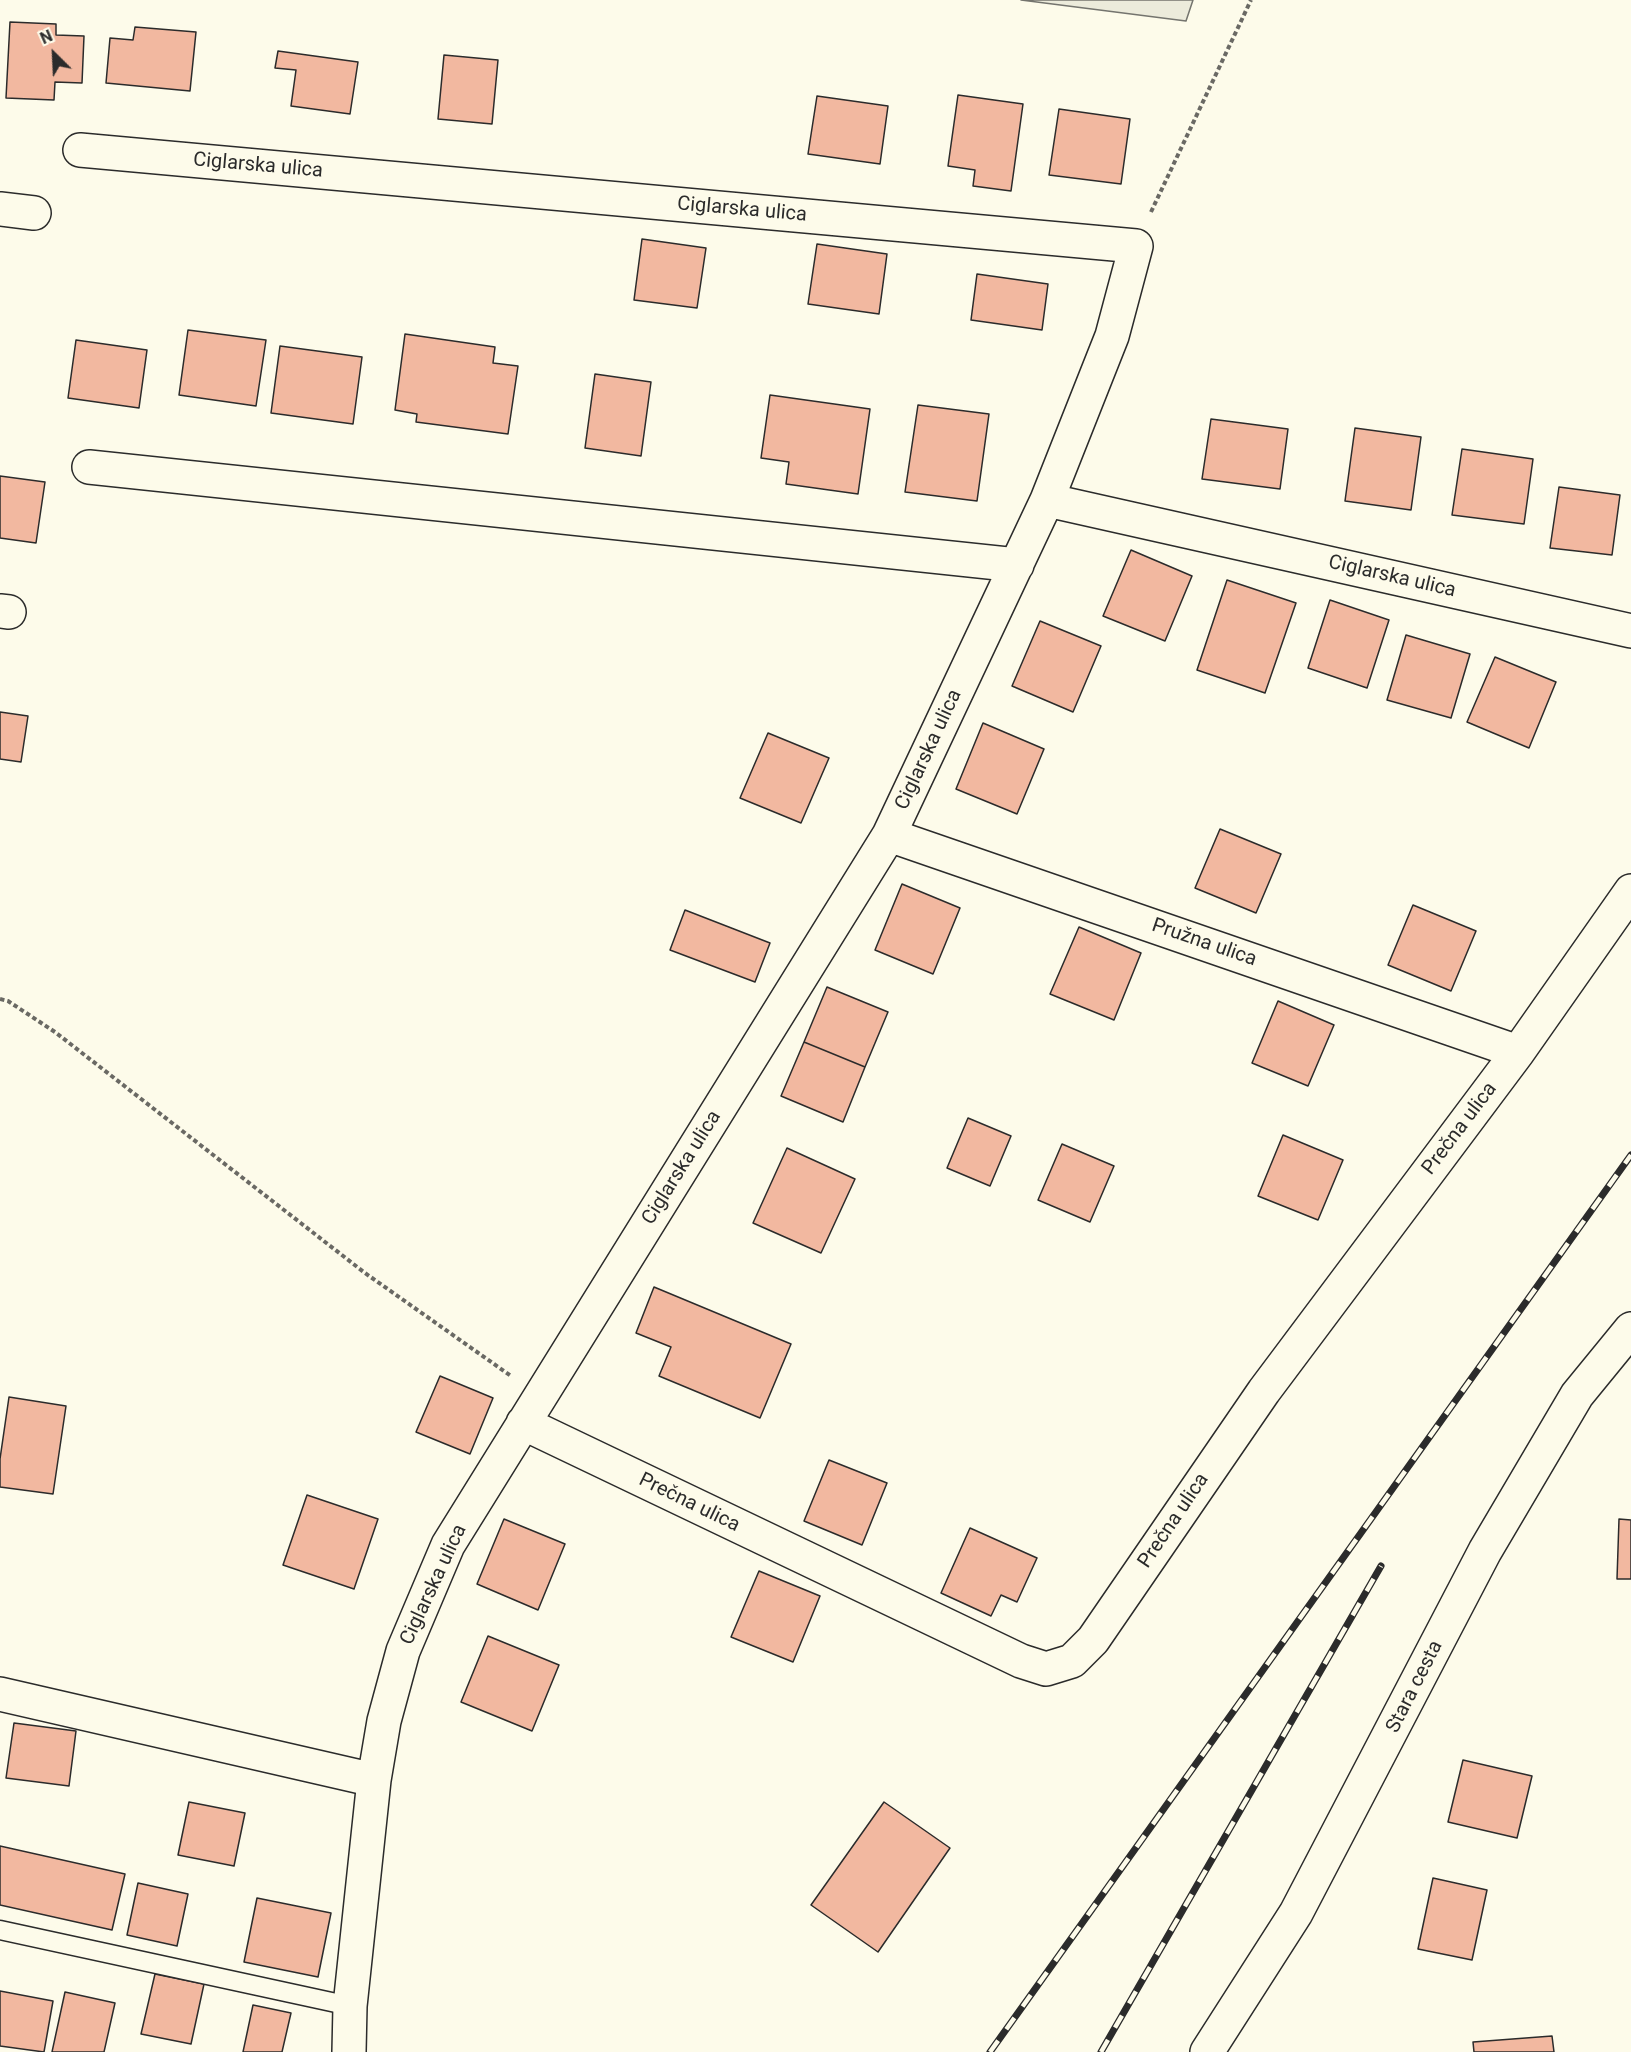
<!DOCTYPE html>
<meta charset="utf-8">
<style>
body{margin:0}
#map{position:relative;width:1631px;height:2052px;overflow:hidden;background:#fdfbea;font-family:Roboto,sans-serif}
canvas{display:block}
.north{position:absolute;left:24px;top:24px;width:60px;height:60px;-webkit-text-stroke:4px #fdfbea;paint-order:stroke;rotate:336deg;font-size:16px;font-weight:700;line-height:24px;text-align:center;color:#2b2b2b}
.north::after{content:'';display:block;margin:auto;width:21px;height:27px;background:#2b2b2b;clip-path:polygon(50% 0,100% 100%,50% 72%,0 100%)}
</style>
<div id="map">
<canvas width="1631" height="2052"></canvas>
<div class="north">N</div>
</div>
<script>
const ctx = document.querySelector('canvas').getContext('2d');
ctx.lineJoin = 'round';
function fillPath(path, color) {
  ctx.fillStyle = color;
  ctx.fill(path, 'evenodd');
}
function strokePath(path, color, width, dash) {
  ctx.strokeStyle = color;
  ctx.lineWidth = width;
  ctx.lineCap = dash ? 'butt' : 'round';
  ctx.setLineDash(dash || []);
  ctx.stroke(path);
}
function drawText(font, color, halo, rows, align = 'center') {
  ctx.font = font + ' Roboto,sans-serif';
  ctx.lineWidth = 4.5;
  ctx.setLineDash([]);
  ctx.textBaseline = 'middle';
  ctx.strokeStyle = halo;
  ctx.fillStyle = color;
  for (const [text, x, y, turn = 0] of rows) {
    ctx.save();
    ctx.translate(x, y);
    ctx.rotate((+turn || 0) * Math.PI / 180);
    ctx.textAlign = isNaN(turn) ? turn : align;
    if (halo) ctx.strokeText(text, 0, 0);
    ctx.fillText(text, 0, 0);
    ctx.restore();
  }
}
const green = new Path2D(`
 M1021,0H1193L1186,21Z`);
const building = new Path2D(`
 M10,22L56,24V35L84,36L82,83L55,82L54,100L6,98Z
 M135,27L196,32L190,91L106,83L110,38L133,40Z
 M278,51L358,62L350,114L291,106L296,70L275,68Z
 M444,55L498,60L492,124L438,119Z
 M958,95L1023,104L1011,191L973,186L975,170L948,166Z
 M817,96L888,106L880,164L808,154Z
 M1059,109L1130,119L1121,184L1049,175Z
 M642,239L706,248L697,308L634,300Z
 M817,244L887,254L879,314L808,304Z
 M977,274L1048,284L1042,330L971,320Z
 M188,330L266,340L256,406L179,395Z
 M405,334L495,347L493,363L518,366L508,434L416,422L417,414L395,410Z
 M76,340L147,350L139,408L68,398Z
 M280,346L362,357L353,424L271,413Z
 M595,374L651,382L641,456L585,448Z
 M770,395L870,409L858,494L786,484L789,462L761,458Z
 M918,405L989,414L977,501L905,492Z
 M1211,419L1288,429L1280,489L1202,479Z
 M1355,428L1421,437L1411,510L1345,501Z
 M1462,449L1533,459L1524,524L1452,515Z
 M0,476L45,482L36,543L0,538Z
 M1559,487L1620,495L1612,555L1550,548Z
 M1131,550L1192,576L1165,641L1103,616Z
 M1227,580L1296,603L1265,693L1197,670Z
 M1330,600L1389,620L1367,688L1308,668Z
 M1040,621L1101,646L1073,712L1012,686Z
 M1406,635L1470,654L1451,718L1387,700Z
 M1495,657L1556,682L1529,748L1467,722Z
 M0,712L28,716L21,762L0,759Z
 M983,723L1044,749L1017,814L956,789Z
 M768,733L829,758L801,823L740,798Z
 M1220,829L1281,854L1256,913L1195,888Z
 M902,884L960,908L933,974L875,950Z
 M1413,905L1476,931L1451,991L1388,965Z
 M685,910L770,943L755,982L670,950Z
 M1079,927L1141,953L1114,1020L1050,994Z
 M827,987L888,1012L865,1067L804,1042Z
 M1278,1001L1334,1025L1308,1086L1252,1063Z
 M804,1042L865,1067L843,1122L781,1096Z
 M968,1118L1011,1136L990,1186L947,1168Z
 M1283,1135L1343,1160L1318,1220L1258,1196Z
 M1062,1144L1114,1166L1090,1222L1038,1200Z
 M787,1148L855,1179L821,1253L753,1223Z
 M654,1287L791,1344L760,1418L659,1376L671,1347L636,1333Z
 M440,1376L493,1398L470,1454L416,1432Z
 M9,1397L66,1406L53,1494L0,1487V1459Z
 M829,1460L887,1483L862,1545L804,1521Z
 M307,1495L378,1519L354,1589L283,1565Z
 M504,1519L565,1544L538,1610L477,1584Z
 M1619,1519L1631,1520V1579H1617Z
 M970,1528L1037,1558L1017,1602L1001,1595L991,1616L941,1593Z
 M759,1571L820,1596L793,1662L731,1637Z
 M488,1636L559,1665L532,1731L461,1702Z
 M14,1723L76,1731L69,1786L6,1778Z
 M1463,1760L1532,1776L1517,1838L1448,1822Z
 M189,1802L245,1813L234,1866L178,1855Z
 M884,1802L950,1848L878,1952L811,1905Z
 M0,1846L125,1874L112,1930L0,1905Z
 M1433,1878L1487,1890L1472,1960L1418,1949Z
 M138,1883L188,1894L177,1946L127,1935Z
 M257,1898L331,1913L318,1977L244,1962Z
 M155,1974L204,1984L191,2044L141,2034Z
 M0,1991L53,2001L44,2052L0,2046Z
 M65,1992L115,2003L104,2052H52Z
 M253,2005L291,2013L282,2052H243Z
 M1552,2036L1554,2052H1474L1473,2042Z`);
const path = new Path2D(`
 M1151,212L1251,0
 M0,999L8,1001L55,1032L365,1273L511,1376`);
const lane = new Path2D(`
 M0,1930L350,2006`);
const street = new Path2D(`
 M80,150L1136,246L1112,336L1047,500L889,835L448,1545L403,1651L384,1721L374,1780L350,2006L349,2052
 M0,209L34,213
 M89,467L1017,565
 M1047,500L1631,631
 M0,611L9,612
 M889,835L1518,1052
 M523,1423L1021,1661L1046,1669L1072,1661L1093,1640L1264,1391L1518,1052L1631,891
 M0,1694L374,1780
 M1207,2052L1296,1913L1485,1551L1577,1395L1631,1329`);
const rail = new Path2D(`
 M990,2052L1631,1155
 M1101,2052L1381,1566`);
const streetNames = [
 ["Ciglarska ulica",258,166,5],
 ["Ciglarska ulica",742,210,5],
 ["Ciglarska ulica",1392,577,13],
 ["Ciglarska ulica",929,750,-65],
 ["Pružna ulica",1204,943,19],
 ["Prečna ulica",1460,1129,-53],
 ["Ciglarska ulica",682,1168,-58],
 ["Prečna ulica",689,1503,26],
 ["Prečna ulica",1174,1521,-56],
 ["Ciglarska ulica",434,1585,-65],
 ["Stara cesta",1415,1687,-63]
];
fillPath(green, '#ecebdb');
strokePath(green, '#74746e', 1.5);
fillPath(building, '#f2b8a0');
strokePath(building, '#2b2b2b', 1.5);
strokePath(lane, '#2b2b2b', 21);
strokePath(street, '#2b2b2b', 36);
strokePath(path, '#6a6964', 4, [4.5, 3]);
strokePath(lane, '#fdfbea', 18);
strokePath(street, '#fdfbea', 33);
strokePath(rail, '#2b2b2b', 7);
strokePath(rail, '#fdfbea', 4.5, [14]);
drawText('20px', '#2b2b2b', '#fdfbea', streetNames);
</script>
